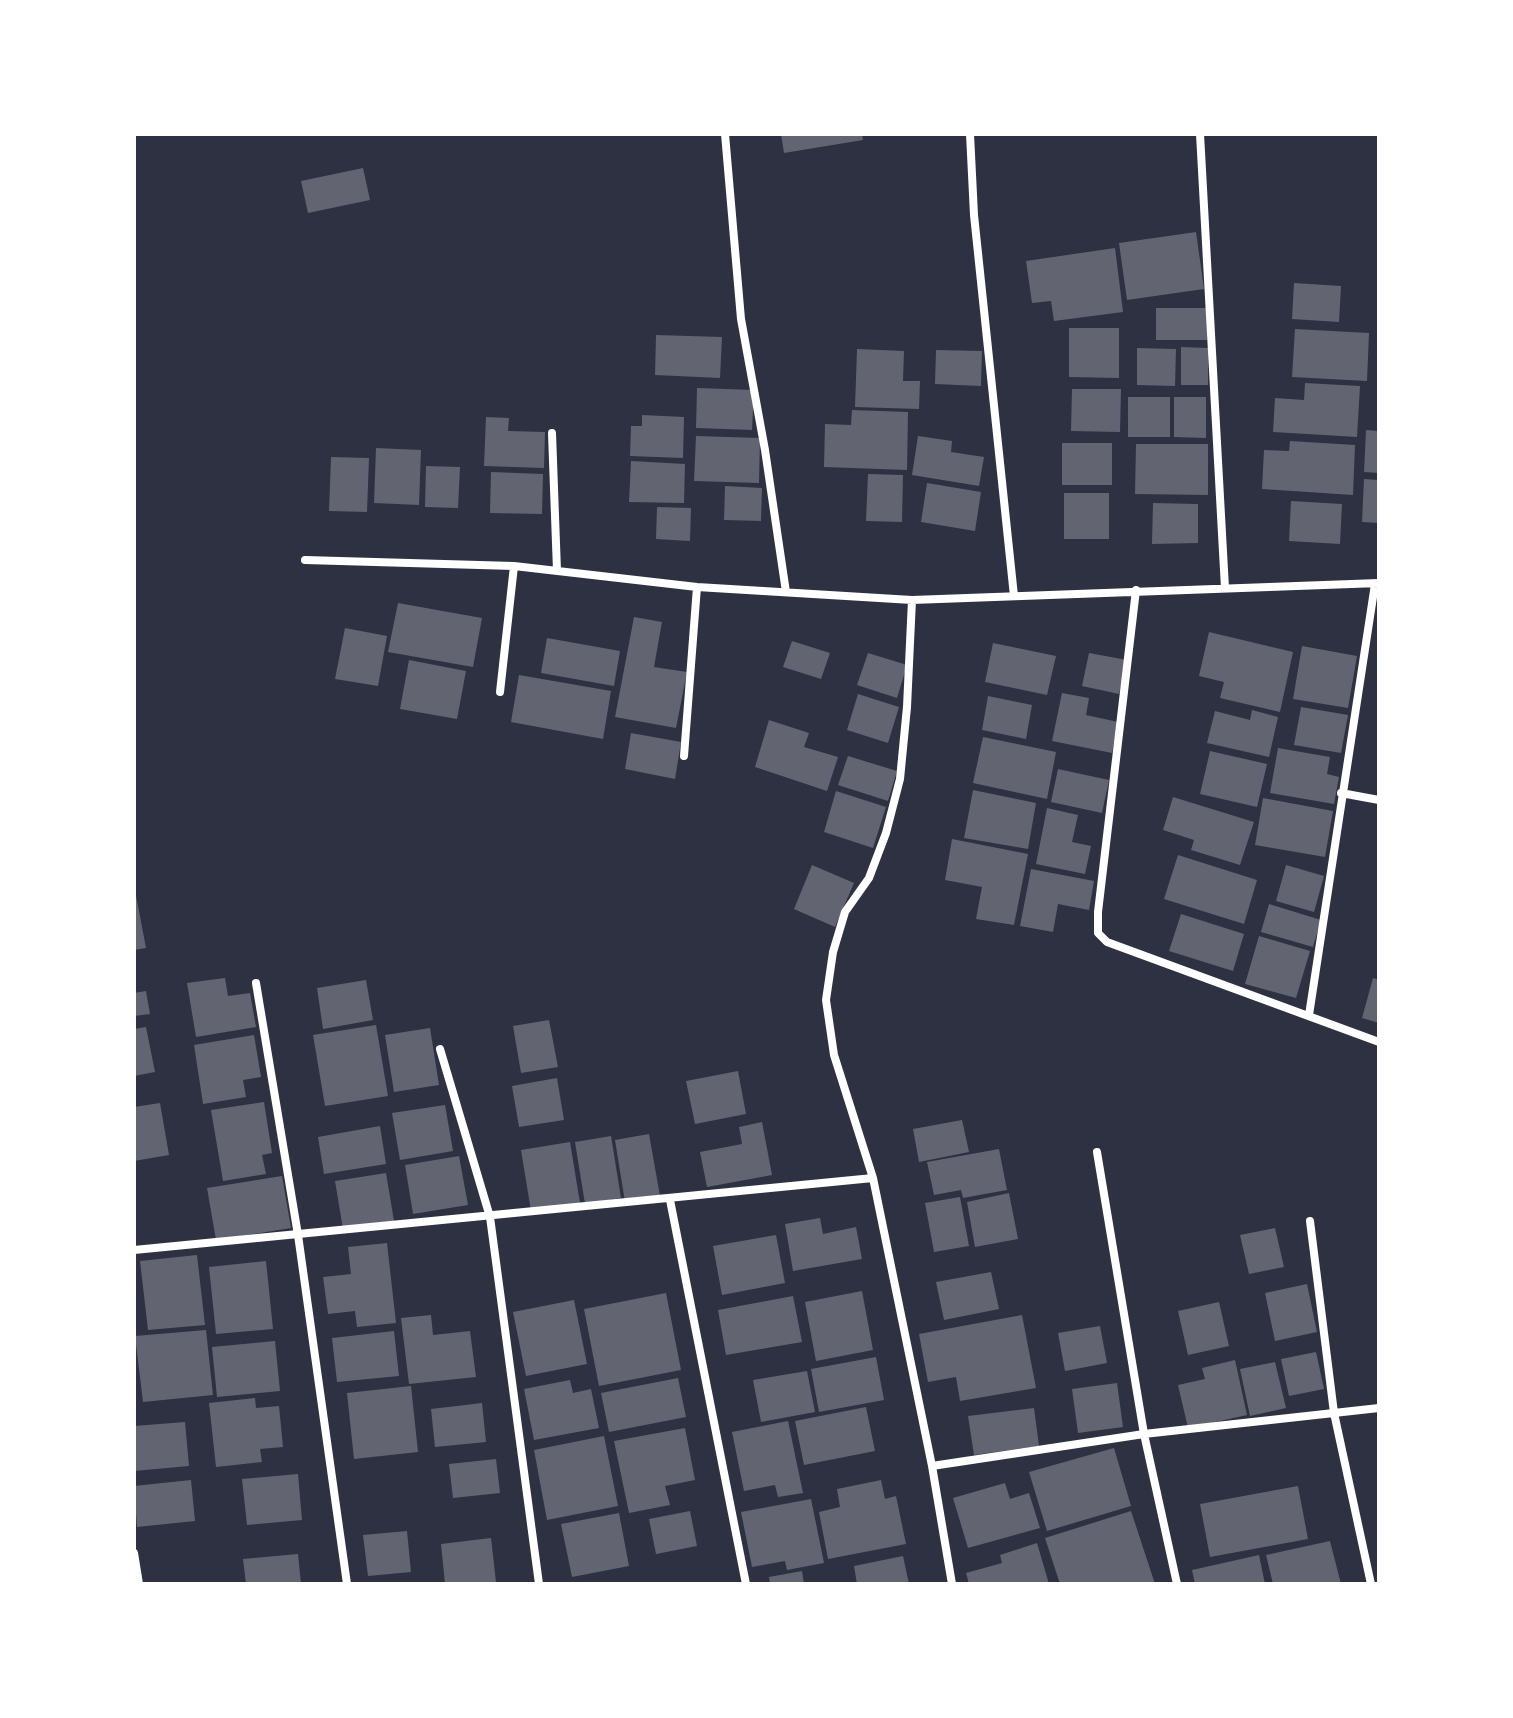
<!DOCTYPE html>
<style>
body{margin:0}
#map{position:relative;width:1513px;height:1718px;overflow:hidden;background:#2d3142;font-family:"IBM Plex Serif",serif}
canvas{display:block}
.frame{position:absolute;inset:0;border:136px solid #fff;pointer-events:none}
</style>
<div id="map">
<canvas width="1513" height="1718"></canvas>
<div class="frame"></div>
</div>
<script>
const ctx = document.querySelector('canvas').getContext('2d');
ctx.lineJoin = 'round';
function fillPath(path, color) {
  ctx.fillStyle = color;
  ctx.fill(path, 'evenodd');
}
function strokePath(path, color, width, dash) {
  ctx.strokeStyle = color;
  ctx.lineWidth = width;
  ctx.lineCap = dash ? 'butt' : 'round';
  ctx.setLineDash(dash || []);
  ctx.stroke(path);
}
const building = new Path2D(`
 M781,134H862L863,140L784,153Z
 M363,168L370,200L308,213L301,181Z
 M1196,232L1204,289L1127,300L1119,243Z
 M1115,248L1123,312L1054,321L1051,301L1032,303L1026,261Z
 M1294,283L1341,286L1339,322L1292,319Z
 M1156,308H1207V340H1156Z
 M1069,328H1119V378L1069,377Z
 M1295,329L1369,333L1367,381L1292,377Z
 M656,335L722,337L720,378L655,375Z
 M1181,347L1208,348V385H1181Z
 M1137,348L1176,349L1175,386L1137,385Z
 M857,349L904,351L903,381H920L919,409L855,407Z
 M936,350L982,351L981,386L935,384Z
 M1305,383L1360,386L1357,437L1273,432L1275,398L1304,400Z
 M697,388L754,390L752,430L696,428Z
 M1072,389H1121L1120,432L1071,431Z
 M1128,397H1170V437H1128Z
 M1174,397H1206V438L1174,437Z
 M852,410L908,412L907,470L824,467L825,424L851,425Z
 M642,415L684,417L683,458L630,456L631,426H642Z
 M486,417L509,418L508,431L545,432L544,468L484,466Z
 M1366,430L1379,431V473L1364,472Z
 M696,436L760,438L759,483L694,481Z
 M918,436L952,441L951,452L984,457L979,486L912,475Z
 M1290,441L1355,445L1353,495L1262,489L1264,450L1289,451Z
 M1062,443H1112V485H1062Z
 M1136,444H1208V495L1135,494Z
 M376,448L421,450L419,505L374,503Z
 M331,457L369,458L367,512L329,511Z
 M631,461L685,464L684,503L629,502Z
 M426,466L460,467L458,508L425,507Z
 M491,472L543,474L542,514L490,513Z
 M868,474L903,475L902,522L866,521Z
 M1364,479L1379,480V523L1362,522Z
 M927,483L981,492L975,531L921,522Z
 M725,486L762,488L761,521L724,520Z
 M1064,493H1109V539H1064Z
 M1291,501L1342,504L1340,544L1289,541Z
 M1153,503L1198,504V543L1152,544Z
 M657,507L691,508L690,541L656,539Z
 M398,603L482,618L473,667L388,652Z
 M634,617L662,622L654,667L687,672L676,728L615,717Z
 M345,628L387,636L378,686L335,679Z
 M1209,632L1293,652L1280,712L1220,698L1224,682L1199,676Z
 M547,638L620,651L614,686L541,673Z
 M792,641L830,653L821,679L783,667Z
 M993,643L1056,656L1047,695L985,682Z
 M1302,646L1357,656L1348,708L1293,699Z
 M868,653L907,665L897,698L857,685Z
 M1089,653L1127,660L1119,694L1082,686Z
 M409,660L466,671L457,719L400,709Z
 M519,675L611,691L603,739L511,722Z
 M1062,693L1089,698L1086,715L1118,722L1112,753L1052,741Z
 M858,694L899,707L888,743L847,730Z
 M988,696L1032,705L1026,739L982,730Z
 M1301,707L1348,715L1341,753L1294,745Z
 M1252,710L1278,717L1269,757L1207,743L1215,711L1250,720Z
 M769,720L809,733L804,747L838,757L827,791L755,767Z
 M631,733L681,742L675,779L625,769Z
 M983,737L1056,752L1047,799L973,783Z
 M1278,748L1330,757L1327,774L1339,777L1334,804L1270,793Z
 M1210,751L1267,764L1257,807L1200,794Z
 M848,756L897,771L888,801L838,785Z
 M1058,769L1109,780L1102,813L1051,802Z
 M973,790L1036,803L1028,849L964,838Z
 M836,791L886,807L873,848L824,832Z
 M1173,797L1254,822L1240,865L1191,850L1194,840L1163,830Z
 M1263,798L1333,811L1325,857L1255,845Z
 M1047,808L1078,815L1072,842L1091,846L1085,874L1036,864Z
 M952,839L1028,854L1014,925L976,919L982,887L945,880Z
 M1178,855L1257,880L1244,924L1164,899Z
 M812,865L854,883L835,927L794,909Z
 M1286,865L1324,876L1314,912L1276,901Z
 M1031,869L1094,881L1089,910L1058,904L1053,932L1020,926Z
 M134,885L146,948L134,950Z
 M1269,904L1321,920L1313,947L1261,932Z
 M1181,914L1244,934L1233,971L1169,951Z
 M1259,936L1310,951L1296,998L1245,984Z
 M225,978L228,996L250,993L256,1027L196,1037L187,983Z
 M1373,978L1379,980V1023L1362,1018Z
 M366,980L373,1020L323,1029L317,988Z
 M146,991L150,1014L134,1016V993Z
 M549,1020L558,1067L521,1073L513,1026Z
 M376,1025L388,1096L325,1106L313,1035Z
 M146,1027L155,1072L134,1076V1029Z
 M430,1028L439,1085L394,1092L385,1035Z
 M254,1035L261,1077L243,1080L246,1097L203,1104L194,1045Z
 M738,1071L746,1114L695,1124L686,1081Z
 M557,1078L564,1120L519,1127L512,1086Z
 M264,1102L272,1153L262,1155L266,1174L223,1181L211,1110Z
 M160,1103L169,1155L134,1161V1107Z
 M445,1105L453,1151L400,1160L392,1113Z
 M962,1120L969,1152L919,1162L913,1129Z
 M762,1122L772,1175L707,1187L700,1152L742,1144L739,1127Z
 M380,1126L386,1164L324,1174L318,1137Z
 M649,1134L660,1196L625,1202L615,1140Z
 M611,1136L621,1198L585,1204L575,1142Z
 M570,1142L580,1203L531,1211L521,1150Z
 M999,1149L1007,1190L963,1198L961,1190L934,1195L927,1162Z
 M459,1156L468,1205L413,1214L405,1165Z
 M386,1173L394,1221L343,1229L335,1181Z
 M282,1176L291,1228L216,1240L207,1188Z
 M1009,1193L1018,1239L975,1247L967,1202Z
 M960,1197L969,1246L934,1252L925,1203Z
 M820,1218L823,1234L856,1227L862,1259L793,1271L785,1224Z
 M1275,1228L1284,1267L1249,1274L1240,1235Z
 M776,1235L785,1283L722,1295L713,1246Z
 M387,1243L396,1323L357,1327L355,1311L328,1314L323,1277L351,1274L348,1247Z
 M197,1255L205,1325L148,1330L140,1261Z
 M266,1261L273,1329L216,1334L209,1267Z
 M991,1272L999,1309L944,1320L936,1282Z
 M1307,1284L1317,1332L1275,1341L1265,1293Z
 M862,1291L873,1350L816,1361L805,1302Z
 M666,1293L681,1370L599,1386L584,1309Z
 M793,1296L802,1342L726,1355L718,1310Z
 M574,1300L587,1364L526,1376L513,1312Z
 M1219,1302L1229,1346L1188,1355L1178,1311Z
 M431,1315L433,1335L470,1331L476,1377L409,1384L401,1318Z
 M1022,1315L1036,1388L960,1401L956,1377L928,1382L919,1334Z
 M1100,1326L1107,1363L1065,1371L1058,1333Z
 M206,1330L213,1395L143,1402L135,1336Z
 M394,1331L399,1376L337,1382L332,1338Z
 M275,1341L280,1391L217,1397L212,1347Z
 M1316,1352L1324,1389L1289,1396L1281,1359Z
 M876,1357L884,1400L819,1412L811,1369Z
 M1235,1360L1247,1415L1188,1428L1178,1385L1205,1379L1202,1368Z
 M1275,1362L1286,1408L1250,1416L1240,1369Z
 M807,1371L815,1412L761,1422L753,1380Z
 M678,1378L686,1417L609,1432L601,1393Z
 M570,1380L573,1393L591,1389L599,1428L534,1440L524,1389Z
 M1117,1383L1123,1427L1078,1433L1072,1389Z
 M411,1386L418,1452L354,1459L347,1393Z
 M255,1398L256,1408L279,1406L283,1447L260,1449L262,1462L216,1467L209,1403Z
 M482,1403L486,1442L435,1447L431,1409Z
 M866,1407L875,1451L804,1465L795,1421Z
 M1034,1408L1039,1446L974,1455L968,1416Z
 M788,1421L803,1493L778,1497L775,1485L744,1491L732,1432Z
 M185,1422L189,1466L134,1471V1426Z
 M685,1428L695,1480L665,1486L670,1505L629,1513L614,1441Z
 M604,1436L618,1506L547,1520L534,1450Z
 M1114,1448L1131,1506L1047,1531L1029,1472Z
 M496,1459L500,1493L453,1498L449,1464Z
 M298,1474L302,1520L247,1525L242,1479Z
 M191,1480L195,1521L137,1527L134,1486Z
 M881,1480L885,1499L896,1496L906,1544L828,1559L819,1512L840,1507L837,1489Z
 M1005,1483L1010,1499L1029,1493L1040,1528L968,1548L953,1498Z
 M1298,1486L1308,1539L1210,1557L1200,1504Z
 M811,1499L824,1563L787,1570L785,1561L752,1567L741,1512Z
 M690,1511L697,1546L656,1554L649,1519Z
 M1131,1511L1155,1584H1060L1045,1538Z
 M619,1513L629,1566L572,1577L561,1524Z
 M407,1531L411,1572L368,1576L363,1535Z
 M491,1538L496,1582L445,1584L441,1544Z
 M1330,1541L1341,1584H1273L1266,1555Z
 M1037,1543L1049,1584H969L966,1573L1002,1563L1000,1555Z
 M298,1554L301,1584H246L243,1559Z
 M1259,1555L1265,1584H1195L1192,1570Z
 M903,1556L909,1584H857L854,1566Z
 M802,1571L804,1584H770L769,1577Z`);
const minor = new Path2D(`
 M725,134L741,319L765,450L786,592
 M970,134L974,215L1014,596
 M1200,134L1225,588
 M552,433L557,571
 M305,560L514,566L697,587L912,600L1379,583
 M1136,590L1098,912V933L1107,942L1379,1042
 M912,600L907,707L900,779L886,833L869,878L845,912L833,952L826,1000L834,1055L873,1178L932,1466L952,1584
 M500,692L514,566
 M684,756L697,587
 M1341,793L1379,800
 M256,983L298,1235L347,1584
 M1309,1015L1375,584
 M440,1049L490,1217L539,1584
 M1097,1152L1144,1434L1177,1584
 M670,1200L746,1584
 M1310,1221L1334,1413L1371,1584
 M134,1250L873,1178
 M932,1466L1144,1434L1379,1408
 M134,1553L139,1584`);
fillPath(building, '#626471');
strokePath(minor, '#fff', 8);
</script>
